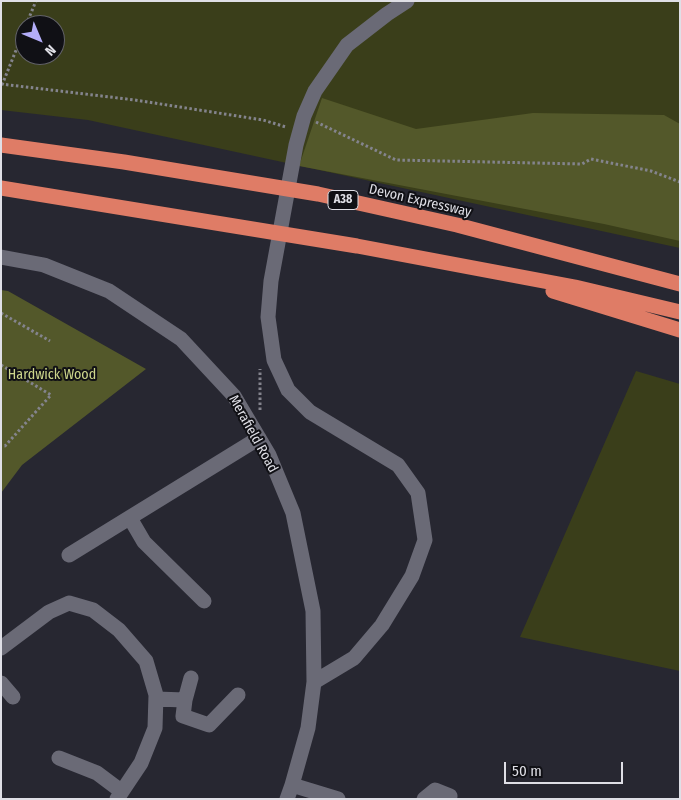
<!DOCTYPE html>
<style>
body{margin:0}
#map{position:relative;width:681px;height:800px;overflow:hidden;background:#272731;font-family:"Fira Sans Condensed",sans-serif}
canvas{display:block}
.frame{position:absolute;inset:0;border:2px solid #dfdfe6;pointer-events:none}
.north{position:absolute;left:15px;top:15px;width:50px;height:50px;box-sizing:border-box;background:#101015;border:1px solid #636369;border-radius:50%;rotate:135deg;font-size:14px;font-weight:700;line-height:20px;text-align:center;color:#dfdfe6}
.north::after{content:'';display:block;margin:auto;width:18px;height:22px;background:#b3adf9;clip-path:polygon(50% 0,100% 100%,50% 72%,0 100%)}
.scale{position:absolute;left:504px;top:762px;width:119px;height:22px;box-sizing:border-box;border:2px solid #dfdfe6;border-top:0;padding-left:6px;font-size:15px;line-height:18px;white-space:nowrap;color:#dfdfe6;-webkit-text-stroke:4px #101015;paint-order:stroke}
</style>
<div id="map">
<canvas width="681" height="800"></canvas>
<div class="frame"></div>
<div class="north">N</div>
<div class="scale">50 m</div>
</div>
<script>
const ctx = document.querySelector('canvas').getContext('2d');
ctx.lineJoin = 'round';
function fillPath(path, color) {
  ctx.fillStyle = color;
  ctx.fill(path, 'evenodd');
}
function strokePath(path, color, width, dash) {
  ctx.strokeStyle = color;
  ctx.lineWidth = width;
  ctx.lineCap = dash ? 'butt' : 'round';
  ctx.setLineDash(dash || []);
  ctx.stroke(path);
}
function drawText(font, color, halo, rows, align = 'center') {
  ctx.font = font + ' "Fira Sans Condensed",sans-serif';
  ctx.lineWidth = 4;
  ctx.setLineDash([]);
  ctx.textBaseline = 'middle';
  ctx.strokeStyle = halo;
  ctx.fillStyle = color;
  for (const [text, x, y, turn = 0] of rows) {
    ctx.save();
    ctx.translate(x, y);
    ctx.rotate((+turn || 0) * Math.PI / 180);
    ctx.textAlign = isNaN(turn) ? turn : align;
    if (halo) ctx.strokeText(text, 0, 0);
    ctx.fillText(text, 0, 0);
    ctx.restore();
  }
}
const green = new Path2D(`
 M1,1H680V248L88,120L1,110ZM25,25H55V55H25Z
 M636,371L680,384V671L520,637Z`);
const forest = new Path2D(`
 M322,98L416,129L533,113L664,115L680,124V241L604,224L299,166Z
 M1,290L8,291L146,369L22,465L1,493Z`);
const path = new Path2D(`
 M26,25L36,1
 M1,84L135,100L263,120L286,127
 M2,85L25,28
 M316,122L396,160L582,164L591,159L651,171L680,182
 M1,313L50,341
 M1,365L51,395L5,446H1
 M260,410V369`);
const minor = new Path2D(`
 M1,257L44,265L109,291L181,339L234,396L269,455L293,513L313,611L314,682L308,728L292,785L287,799
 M130,518L144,542L204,601
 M69,555L259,438
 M1,648L49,612L69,603L93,610L119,630L146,661L156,695L155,728L141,763L117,799
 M314,682L354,658L382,625L412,576L425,540L418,493L398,465L310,412L288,390L274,360L268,317L271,281L296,145L304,116L315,91L347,45L387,14L407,1
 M1,683L13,697
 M156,699L185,700L183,716L209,725L238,695
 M185,700L191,678
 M59,758L97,773L121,791
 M292,785L338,799
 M424,799L435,790L450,796`);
const highway = new Path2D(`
 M1,145L124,162L318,194L457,225L680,284
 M1,188L357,246L575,287L680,312
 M553,291L680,330`);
const shields = [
 [343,200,30]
];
const shieldNames = [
 ["A38",343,200]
];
const streetNames = [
 ["Devon Expressway",420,201,13],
 ["Merafield Road",253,434,61]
];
const parkNames = [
 ["Hardwick Wood",52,375]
];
fillPath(green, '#3a3e1a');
fillPath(forest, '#53582a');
strokePath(path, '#84848d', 3, [2.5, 2.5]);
strokePath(minor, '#6a6a76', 15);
strokePath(highway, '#df7c66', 15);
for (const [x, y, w] of shields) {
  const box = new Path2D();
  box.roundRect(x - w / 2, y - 9.5, w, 19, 4);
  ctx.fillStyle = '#101015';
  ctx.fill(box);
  strokePath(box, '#dfdfe6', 1);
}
drawText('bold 12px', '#dfdfe6', null, shieldNames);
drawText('14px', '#dfdfe6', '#101015', streetNames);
drawText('14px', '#cdd68b', '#101015', parkNames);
</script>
